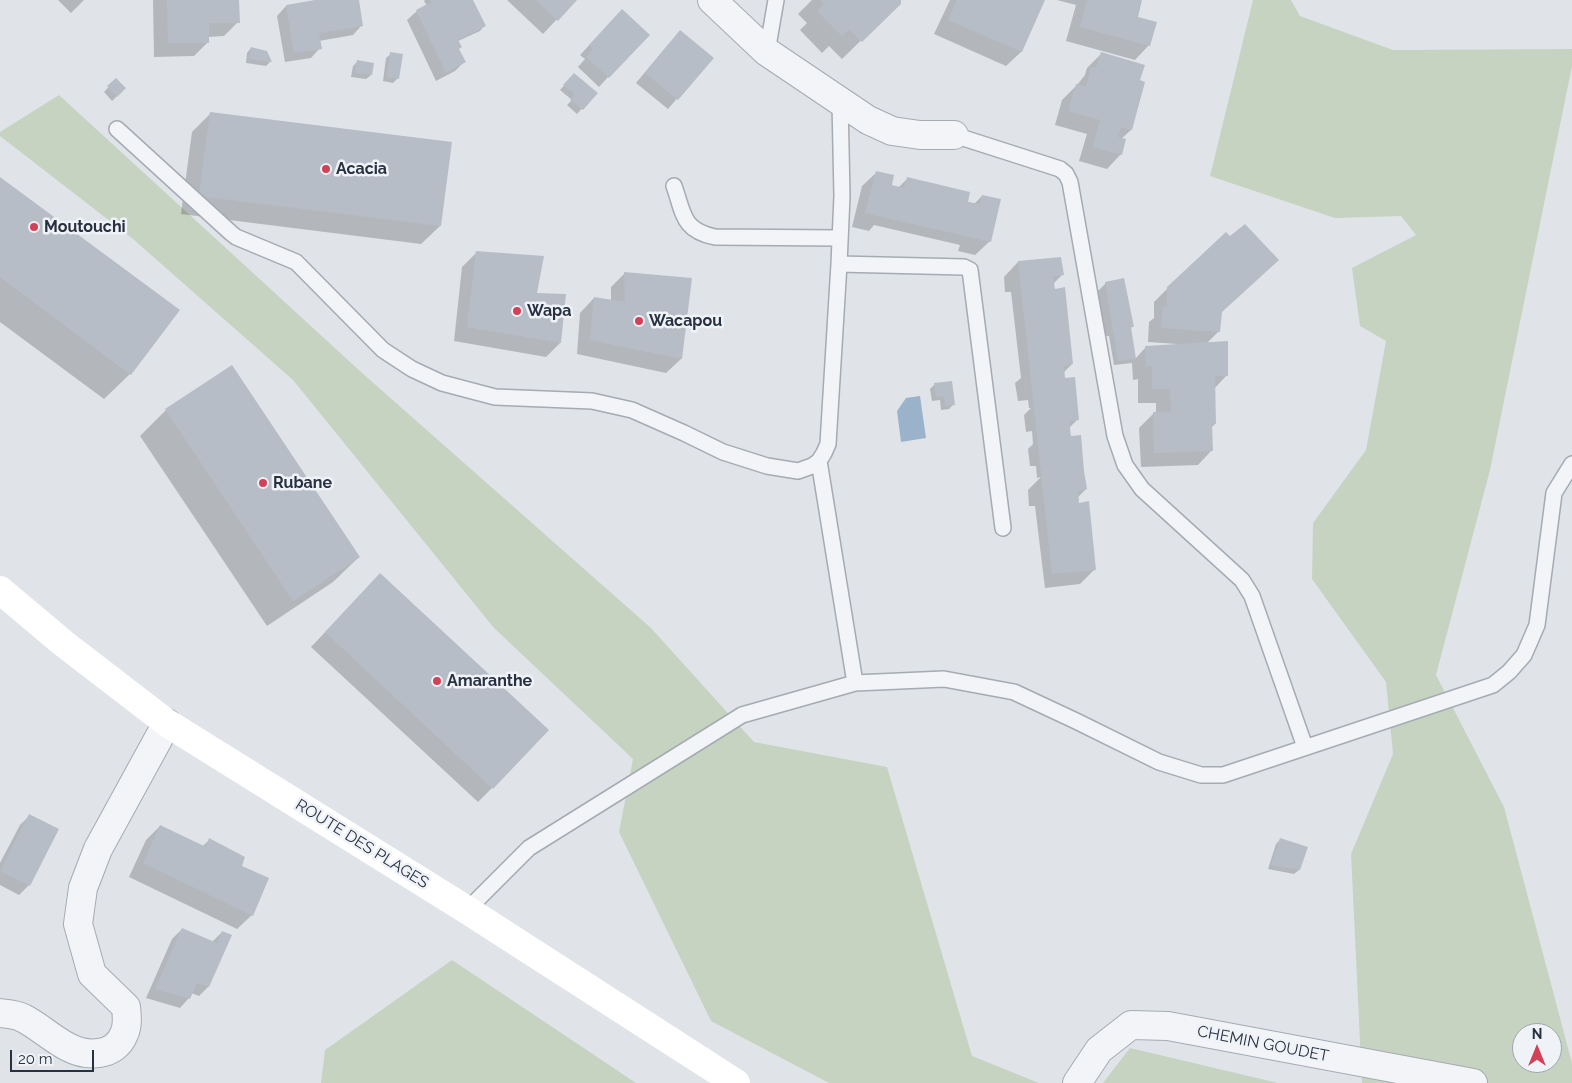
<!DOCTYPE html>
<style>
body{margin:0}
#map{position:relative;width:1572px;height:1083px;overflow:hidden;background:#e0e4e9;font-family:Raleway,sans-serif}
canvas{display:block}
.north{position:absolute;left:1512px;top:1023px;width:50px;height:50px;box-sizing:border-box;background:#eff2f7;border:1px solid #9fa5ae;border-radius:50%;rotate:0deg;font-size:14px;font-weight:700;line-height:20px;text-align:center;color:#283141}
.north::after{content:'';display:block;margin:auto;width:18px;height:22px;background:#d14259;clip-path:polygon(50% 0,100% 100%,50% 72%,0 100%)}
.scale{position:absolute;left:10px;top:1050px;width:84px;height:22px;box-sizing:border-box;border:2px solid #283141;border-top:0;padding-left:6px;font-size:15px;line-height:18px;white-space:nowrap;color:#283141;-webkit-text-stroke:4px #eff2f7;paint-order:stroke}
</style>
<div id="map">
<canvas width="1572" height="1083"></canvas>
<div class="north">N</div>
<div class="scale">20 m</div>
</div>
<script>
const ctx = document.querySelector('canvas').getContext('2d');
ctx.lineJoin = 'round';
function fillPath(path, color) {
  ctx.fillStyle = color;
  ctx.fill(path, 'evenodd');
}
function strokePath(path, color, width, dash) {
  ctx.strokeStyle = color;
  ctx.lineWidth = width;
  ctx.lineCap = dash ? 'butt' : 'round';
  ctx.setLineDash(dash || []);
  ctx.stroke(path);
}
function drawText(font, color, halo, rows, align = 'center') {
  ctx.font = font + ' Raleway,sans-serif';
  ctx.lineWidth = 5;
  ctx.setLineDash([]);
  ctx.textBaseline = 'middle';
  ctx.strokeStyle = halo;
  ctx.fillStyle = color;
  for (const [text, x, y, turn = 0] of rows) {
    ctx.save();
    ctx.translate(x, y);
    ctx.rotate((+turn || 0) * Math.PI / 180);
    ctx.textAlign = isNaN(turn) ? turn : align;
    if (halo) ctx.strokeText(text, 0, 0);
    ctx.fillText(text, 0, 0);
    ctx.restore();
  }
}
const green = new Path2D(`
 M1253,0H1291L1300,16L1393,50L1572,49V66L1490,470L1436,675L1504,807L1572,1063V1083H1362L1351,854L1393,754L1386,682L1312,579L1313,523L1366,450L1386,341L1360,326L1352,268L1416,235L1401,216L1335,218L1210,176ZM1522,1033H1552V1063H1522Z
 M59,95L361,372L651,628L754,742L887,767L972,1056L1039,1083H829L711,1021L619,832L633,759L494,628L293,380L133,239L0,136V132Z
 M452,960L636,1083H321L325,1050Z
 M1130,1048L1278,1083H1103Z`);
const water = new Path2D(`
 M920,396L926,438L901,442L897,411L906,398Z`);
const shadow = new Path2D(`
 M58,0H84L71,13Z
 M153,0H238V22L224,36L208,37V42L194,56L154,57Z
 M323,0H358L362,25L353,35L319,41L320,48L311,58L285,62L277,16L286,6Z
 M425,0H472L484,26L480,31L458,41V49L464,62L455,71L436,81L407,20L417,11L427,6L424,1Z
 M507,0H575L543,34Z
 M812,0H899V3L842,59L829,46L822,53L800,30L807,23L798,14Z
 M950,0H1044L1021,52L1006,66L934,34Z
 M1057,0H1141L1136,17L1149,45L1135,60L1066,41L1076,5Z
 M613,20L608,77L599,87L578,67L585,59L580,55Z
 M671,41L712,58L668,109L636,83Z
 M251,48L266,52L270,62L266,66L246,63L247,53Z
 M391,54L398,78L393,83L383,81L386,58Z
 M1101,54L1139,81L1131,130L1121,139V154L1107,169L1079,161L1087,134L1055,125L1062,100L1077,85L1085,75L1087,68Z
 M357,62L371,75L366,79L351,77L353,66Z
 M116,79L125,88L112,101L104,92Z
 M570,79L596,93L577,114L567,105L572,100L560,90Z
 M211,113L440,226L421,244L181,214L192,132Z
 M877,172L891,186L898,188L907,179L974,204L982,196L990,241L975,255L958,251L960,245L874,225L869,231L852,227L862,186Z
 M0,178L130,374L104,399L0,322Z
 M477,252L536,295L560,343L546,357L454,341L462,267Z
 M1277,260L1220,313L1219,331L1206,344L1227,375L1214,389L1215,424L1211,428L1212,450L1198,465L1141,467L1139,428L1153,414L1156,413V403H1138V379L1133,380L1132,363L1114,365L1109,336H1103L1096,293L1106,283L1123,280L1132,327L1130,329L1135,359L1146,347L1177,346V344L1148,342L1149,322L1154,318V302L1168,288Z
 M1018,262L1062,275L1053,284L1072,364L1063,373L1078,419L1069,428L1070,437L1083,470L1086,489L1077,498L1095,569L1080,584L1045,588L1035,506H1029L1028,490L1041,477L1037,478L1036,466H1030L1028,449L1033,444L1032,431L1026,432L1024,415L1031,408H1029L1028,400L1018,401L1015,383L1021,378L1011,292H1005L1004,277Z
 M625,273L681,359L666,373L577,354L580,313L594,298L611,301V287Z
 M232,366L359,557L333,582L267,626L140,436L166,410Z
 M935,384L953,405L949,409L941,410L940,400L932,401L930,389Z
 M366,589L492,788L478,802L311,647Z
 M29,816L57,830L29,885L19,895L0,885V863L20,825Z
 M160,826L203,846L209,840L240,866L267,879L252,915L237,929L129,877L146,840Z
 M1280,840L1299,870L1294,874L1268,869L1276,844Z
 M182,929L212,942L222,932L208,987L199,996L191,993L189,998L180,1008L146,998L172,939Z`);
const building = new Path2D(`
 M167,0H239L240,23H209V43H168Z
 M315,0H359L363,26L319,33L322,49L294,53L286,5Z
 M430,0H473L486,26L458,40L462,47L459,49L466,62L446,73L416,10L431,2Z
 M536,0H577L558,21Z
 M820,0H901V4L862,42L849,29L842,36L817,11L824,4Z
 M957,0H1045L1022,52L948,20Z
 M1087,0H1142L1138,17L1157,22L1150,46L1080,27Z
 M622,9L650,35L609,78L586,57L593,49L589,45Z
 M680,30L714,58L678,100L645,73Z
 M251,47L267,51L272,62L249,59Z
 M390,52L403,54L399,79L387,77Z
 M1101,52L1145,65L1140,80L1145,82L1132,130L1121,127L1118,137L1126,139L1122,155L1093,147L1100,120L1068,111L1076,84L1086,87L1091,67L1096,68Z
 M357,60L374,63L372,75L355,73Z
 M574,73L598,93L583,110L570,100L575,94L563,85Z
 M116,78L126,88L117,97L107,86Z
 M210,112L452,142L441,226L199,196Z
 M876,171L894,175L892,185L904,188L907,177L970,192L968,202L980,204L982,195L1001,199L991,242L865,213Z
 M0,177L180,310L131,375L0,277Z
 M1245,224L1279,260L1222,312L1220,332L1161,328L1163,306L1167,307V287L1226,232L1230,236Z
 M476,251L544,256L537,293L566,294L561,343L467,327Z
 M1061,257L1064,275L1053,276L1055,289L1065,287L1073,364L1064,366L1065,378L1075,377L1079,420L1069,421L1071,436L1081,435L1084,471L1087,489L1078,491L1079,503L1089,501L1096,570L1052,574L1018,261Z
 M624,272L692,278L682,359L590,340L594,297L625,302Z
 M1124,278L1134,327H1131L1136,359L1118,361L1105,282Z
 M1228,341V376H1215L1216,424H1212L1213,451L1154,453L1153,412H1171L1170,389H1152V366H1146L1145,346Z
 M232,365L360,557L293,601L165,409Z
 M952,381L955,405L945,406L944,396L936,397L934,383Z
 M380,573L549,730L493,789L325,632Z
 M29,814L59,829L30,886L0,871Z
 M160,825L206,847L209,838L245,857L242,866L269,878L253,916L143,863Z
 M1280,838L1308,847L1300,870L1271,865Z
 M182,928L217,943L222,931L232,935L209,987L197,983L190,999L155,989Z`);
const lane = new Path2D(`
 M767,52L776,0
 M117,129L231,233L236,237L296,262L383,350L412,369L442,383L495,397L592,401L632,410L684,433L723,452L767,466L798,471L812,466L819,461L824,453L828,444L839,264L842,196L840,102
 M954,135L1060,169L1066,174L1070,182L1115,436L1125,465L1142,489L1242,580L1252,596L1305,747
 M674,186C684,214 682,230 715,237L840,238
 M839,264L964,267L970,270L1003,528
 M819,461L855,683
 M467,910L529,848L742,715L855,683L944,679L1014,692L1076,721L1159,762L1201,775H1223L1493,685L1509,672L1524,655L1537,625L1554,493L1572,464`);
const street = new Path2D(`
 M712,0L767,52L868,120L892,131L920,135H954
 M0,1013C7,1014 16,1014 23,1018C39,1026 52,1039 68,1047C87,1057 115,1057 124,1034C128,1026 127,1016 126,1007L92,974L78,924L83,888L98,849L167,723
 M1077,1083L1099,1050L1131,1025L1168,1026L1473,1083`);
const secondary = new Path2D(`
 M0,590L63,643L167,723L467,910L736,1083`);
const markers = [
 [326,169,5,"#d14259"],
 [34,227,5,"#d14259"],
 [517,311,5,"#d14259"],
 [639,321,5,"#d14259"],
 [263,483,5,"#d14259"],
 [437,681,5,"#d14259"]
];
const poiNames = [
 ["Acacia",336,169],
 ["Moutouchi",44,227],
 ["Wapa",527,311],
 ["Wacapou",649,321],
 ["Rubane",273,483],
 ["Amaranthe",447,681]
];
const streetNames = [
 ["ROUTE DES PLAGES",362,844,32],
 ["CHEMIN GOUDET",1263,1044,11]
];
fillPath(green, '#c6d3c1');
fillPath(water, '#9ab2ca');
fillPath(shadow, '#0003');
fillPath(building, '#b7bdc6');
strokePath(lane, '#a5abb3', 18);
strokePath(street, '#a5abb3', 30);
strokePath(lane, '#f3f4f7', 15);
strokePath(street, '#f3f4f7', 28);
strokePath(secondary, '#fff', 28);
for (const [x, y, r, color] of markers) {
  const dot = new Path2D();
  dot.arc(x, y, r, 0, 2 * Math.PI);
  ctx.fillStyle = color;
  ctx.fill(dot);
  strokePath(dot, '#eff2f7', 2);
}
drawText('bold 16px', '#283141', '#eff2f7', poiNames, 'left');
drawText('16px', '#283141', '#eff2f7', streetNames);
</script>
